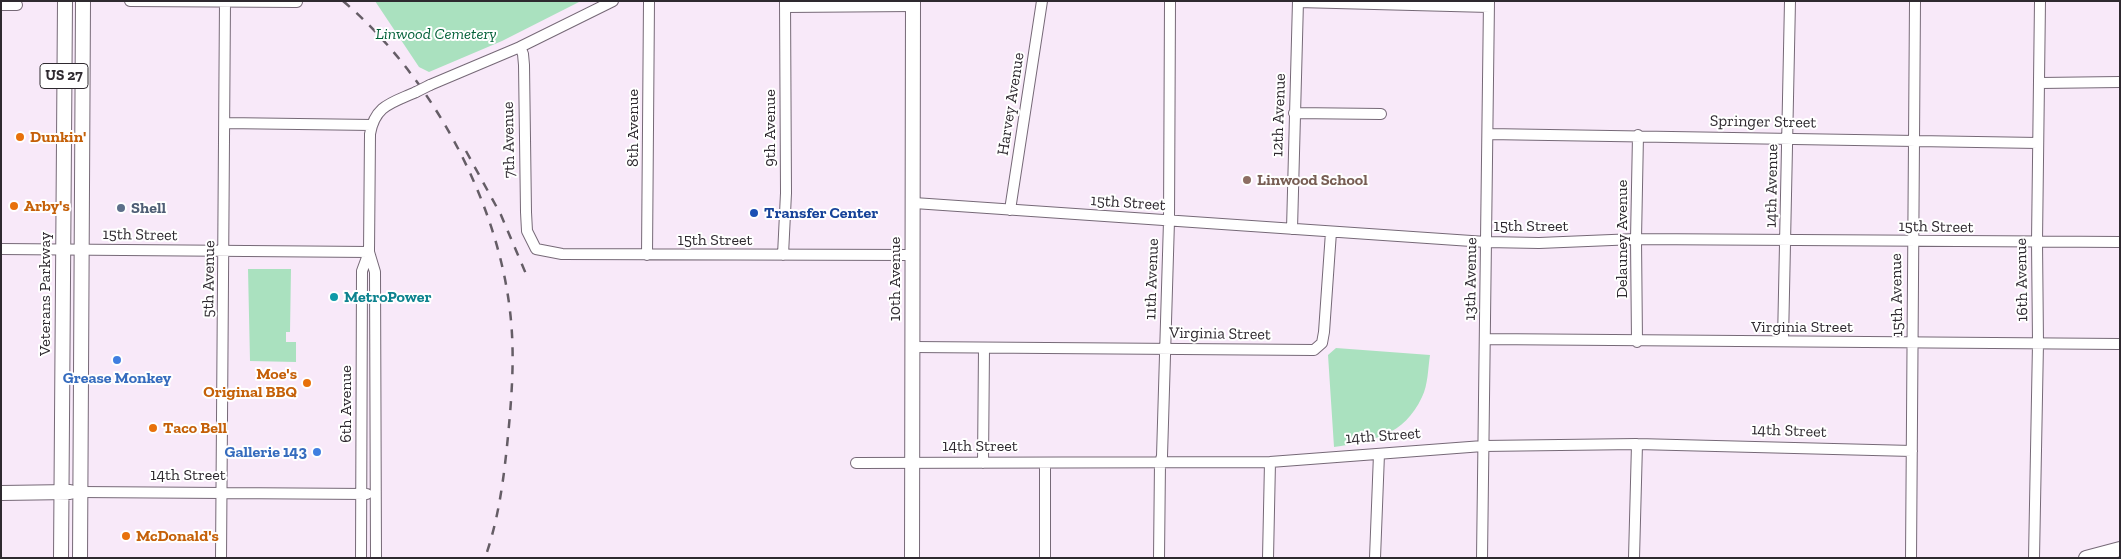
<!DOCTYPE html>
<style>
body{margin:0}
#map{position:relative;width:2121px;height:559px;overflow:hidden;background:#f8e9f9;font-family:"Zilla Slab",serif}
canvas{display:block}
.frame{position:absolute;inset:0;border:2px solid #2e292f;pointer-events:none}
</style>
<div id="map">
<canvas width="2121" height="559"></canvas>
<div class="frame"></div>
</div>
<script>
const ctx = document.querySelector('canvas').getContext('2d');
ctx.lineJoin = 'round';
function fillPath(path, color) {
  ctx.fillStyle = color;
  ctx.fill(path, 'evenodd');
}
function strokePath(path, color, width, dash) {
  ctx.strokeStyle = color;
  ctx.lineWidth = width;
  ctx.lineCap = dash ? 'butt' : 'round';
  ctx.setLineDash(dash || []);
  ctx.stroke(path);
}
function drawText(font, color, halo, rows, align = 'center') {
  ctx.font = font + ' "Zilla Slab",serif';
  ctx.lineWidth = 4;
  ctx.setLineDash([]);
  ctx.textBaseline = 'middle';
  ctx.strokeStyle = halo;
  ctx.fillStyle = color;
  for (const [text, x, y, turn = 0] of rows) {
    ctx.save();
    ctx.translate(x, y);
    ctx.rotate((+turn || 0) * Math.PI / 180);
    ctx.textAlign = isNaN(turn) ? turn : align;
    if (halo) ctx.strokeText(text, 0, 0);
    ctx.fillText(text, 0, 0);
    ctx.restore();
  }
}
const green = new Path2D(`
 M375,1H581L502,41L429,72L419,67Z
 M248,269H291L290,332H286V342H296V362L250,361Z
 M1336,348L1430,355C1428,368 1428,385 1422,397C1404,436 1372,441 1334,447L1328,355Z`);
const minor = new Path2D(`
 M130,1L297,2
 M1298,2L1489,7
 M1,5H17
 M785,7L913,6
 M520,47L523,54L524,65L526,212L527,231L536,249L562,254L912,255
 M2040,83L2120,82
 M430,85L520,47L613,1
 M1294,113L1381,114
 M225,123L372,125
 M1488,134L2038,143
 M914,203L1486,242L1539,243L1636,239L2120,242
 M1010,210L1042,1
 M1292,229L1298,1
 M1,249L369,252
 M647,255L649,1
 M783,255L786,193L785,1
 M1485,339L2120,344
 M1783,341L1790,1
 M1637,342L1636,239L1638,135
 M913,347L1314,350L1322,343L1324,332L1331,232
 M856,463L1270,462L1483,446L1637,444L1912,451
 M983,463L984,348
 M1045,463V558
 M80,492L367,494
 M221,558L225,1
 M361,558L362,271L369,252
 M376,558L375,272L369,252L370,134C375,105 392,103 416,92
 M1159,558L1160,462L1162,456L1169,221L1170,1
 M1268,558L1270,462
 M1375,558L1379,454
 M1482,558L1489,1
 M1634,558L1637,444
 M1911,558L1915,1
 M2034,558L2038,343L2037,241L2040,1`);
const major = new Path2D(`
 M1,493L70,492
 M61,558L65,1
 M80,558L83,1
 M912,558L913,1
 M2086,558L2120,549`);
const rail = new Path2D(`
 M343,1C430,75 497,198 510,311C515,353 512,394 508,436C504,477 499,518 485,558
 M466,151L501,215L526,274`);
const minorBridge = new Path2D(`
 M416,92L430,85`);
const markers = [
 [20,137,5,"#e8710a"],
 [1247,180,5,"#8d6e63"],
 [14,206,5,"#e8710a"],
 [121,208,5,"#5c6f8a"],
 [754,213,5,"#1a4fb4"],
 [334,297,5,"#0f9aa8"],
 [117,360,5,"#3f7fe0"],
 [307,383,5,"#e8710a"],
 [153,428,5,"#e8710a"],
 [317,452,5,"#3f7fe0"],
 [126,536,5,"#e8710a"]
];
const shields = [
 [64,76,48]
];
const shieldNames = [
 ["US 27",64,76]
];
const parkNames = [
 ["Linwood Cemetery",436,34]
];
const streetNames = [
 ["Harvey Avenue",1011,104,-81],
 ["12th Avenue",1279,115,-88],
 ["Springer Street",1763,122,1],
 ["8th Avenue",633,128,-90],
 ["9th Avenue",770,128,-90],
 ["7th Avenue",509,140,-91],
 ["14th Avenue",1772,186,-89],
 ["15th Street",1128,203,4],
 ["15th Street",1531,226],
 ["15th Street",1936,227,1],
 ["15th Street",140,235,1],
 ["Delauney Avenue",1622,239,-90],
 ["15th Street",715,240],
 ["5th Avenue",209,279,-89],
 ["10th Avenue",895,279,-90],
 ["11th Avenue",1152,279,-88],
 ["13th Avenue",1471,279,-89],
 ["16th Avenue",2022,280,-91],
 ["Veterans Parkway",45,294,-90],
 ["15th Avenue",1897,295,-91],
 ["Virginia Street",1802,327],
 ["Virginia Street",1220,334,1],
 ["6th Avenue",346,404,-90],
 ["14th Street",1789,431,2],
 ["14th Street",1383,436,-4],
 ["14th Street",980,446],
 ["14th Street",188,475]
];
const foodNames = [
 ["Dunkin'",30,137],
 ["Arby's",24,206],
 ["Moe's",297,374,"right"],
 ["Original BBQ",297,392,"right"],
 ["Taco Bell",163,428],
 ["McDonald's",136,536]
];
const educationNames = [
 ["Linwood School",1257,180]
];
const serviceNames = [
 ["Shell",131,208]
];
const transitNames = [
 ["Transfer Center",764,213]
];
const cultureNames = [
 ["MetroPower",344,297]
];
const shopNames = [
 ["Grease Monkey",117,378],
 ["Gallerie 143",307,452,"right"]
];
fillPath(green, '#aae1bf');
strokePath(minor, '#766977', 12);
strokePath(major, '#766977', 16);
strokePath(minor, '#fff', 10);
strokePath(major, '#fff', 14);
strokePath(rail, '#655d66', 2.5, [9, 9]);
strokePath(minorBridge, '#766977', 12, []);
strokePath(minorBridge, '#fff', 10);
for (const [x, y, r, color] of markers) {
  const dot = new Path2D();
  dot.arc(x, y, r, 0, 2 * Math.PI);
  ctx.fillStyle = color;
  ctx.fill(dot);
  strokePath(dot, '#fff', 2);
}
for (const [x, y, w] of shields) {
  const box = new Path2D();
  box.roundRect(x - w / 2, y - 12.5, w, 25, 4);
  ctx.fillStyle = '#fff';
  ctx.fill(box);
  strokePath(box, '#2e292f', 1);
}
drawText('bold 15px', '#2e292f', null, shieldNames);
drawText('italic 16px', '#005f37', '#fff', parkNames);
drawText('16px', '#2e292f', '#fff', streetNames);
drawText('bold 16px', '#c56008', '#fff', foodNames, 'left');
drawText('bold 16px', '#785e54', '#fff', educationNames, 'left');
drawText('bold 16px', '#4e5e75', '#fff', serviceNames, 'left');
drawText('bold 16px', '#164399', '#fff', transitNames, 'left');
drawText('bold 16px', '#0d838f', '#fff', cultureNames, 'left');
drawText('bold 16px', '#366cbe', '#fff', shopNames);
</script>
